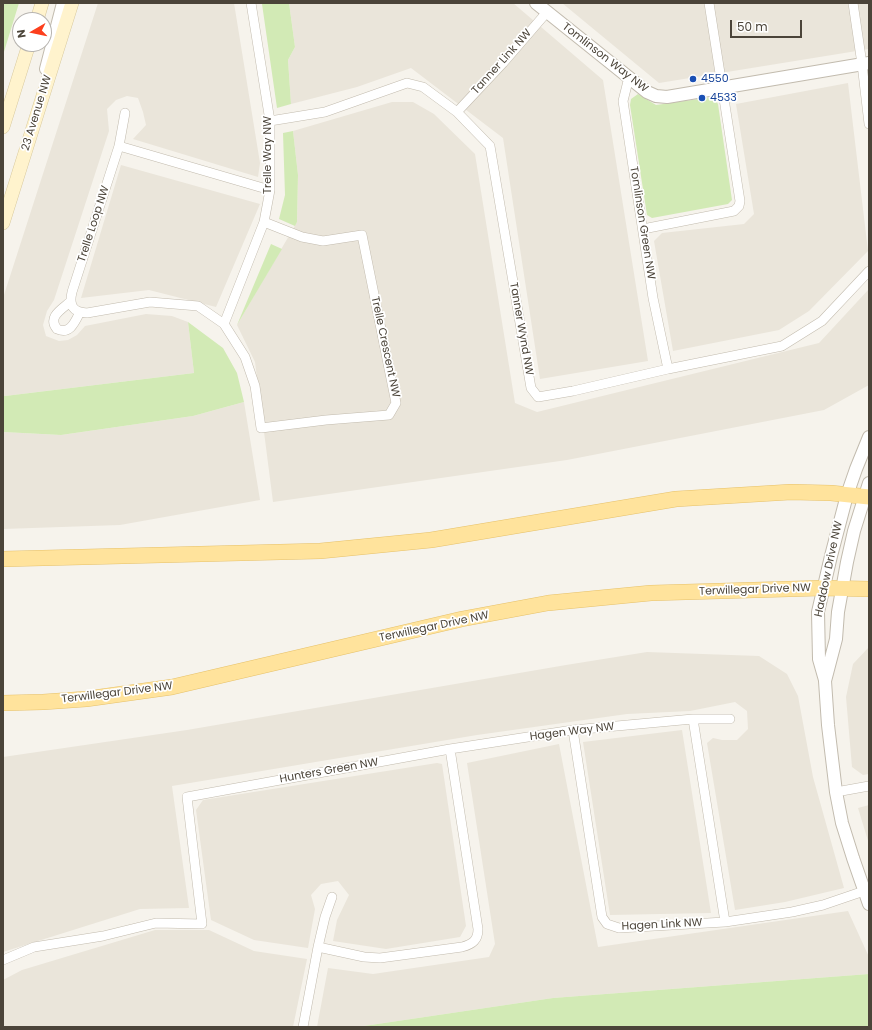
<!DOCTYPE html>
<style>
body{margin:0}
#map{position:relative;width:872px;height:1030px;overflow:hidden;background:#f6f3ec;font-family:Poppins,sans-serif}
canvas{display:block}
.frame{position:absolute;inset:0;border:4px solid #4b4439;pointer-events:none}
.north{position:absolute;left:12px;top:12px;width:40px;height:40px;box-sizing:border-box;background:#fff;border:1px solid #b7b4b0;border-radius:50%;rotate:261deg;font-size:11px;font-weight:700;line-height:16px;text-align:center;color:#4b4439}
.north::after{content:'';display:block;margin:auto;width:14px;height:18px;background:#fc3f1d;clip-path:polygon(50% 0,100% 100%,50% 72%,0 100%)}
.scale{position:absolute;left:730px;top:20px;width:72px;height:18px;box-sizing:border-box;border:2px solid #4b4439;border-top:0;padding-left:5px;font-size:12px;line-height:14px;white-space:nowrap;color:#4b4439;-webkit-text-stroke:3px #fff;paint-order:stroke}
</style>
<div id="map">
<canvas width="872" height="1030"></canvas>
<div class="frame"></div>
<div class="north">N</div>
<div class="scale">50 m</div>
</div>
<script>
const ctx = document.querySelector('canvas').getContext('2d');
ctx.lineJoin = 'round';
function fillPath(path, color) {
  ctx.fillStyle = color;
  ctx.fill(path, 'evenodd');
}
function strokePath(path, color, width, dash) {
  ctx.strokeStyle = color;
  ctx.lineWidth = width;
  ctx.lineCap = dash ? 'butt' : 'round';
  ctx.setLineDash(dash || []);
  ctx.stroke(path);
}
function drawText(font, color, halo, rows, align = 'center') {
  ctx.font = font + ' Poppins,sans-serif';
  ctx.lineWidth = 3.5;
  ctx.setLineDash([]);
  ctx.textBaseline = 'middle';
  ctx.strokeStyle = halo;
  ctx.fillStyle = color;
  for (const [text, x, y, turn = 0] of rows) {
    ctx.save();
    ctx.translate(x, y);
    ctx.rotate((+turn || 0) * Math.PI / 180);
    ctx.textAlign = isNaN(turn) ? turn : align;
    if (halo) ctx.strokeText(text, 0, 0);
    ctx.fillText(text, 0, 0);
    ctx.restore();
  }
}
const residential = new Path2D(`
 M98,3H234L260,163L258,177L133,139L146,125L143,112L138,98L127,96L116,100L107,109L109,131L54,300L47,311L43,325L46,336L59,341L68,340L77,335L85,326L146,314L172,316L188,322L194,373L5,396L3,395V298Z
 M289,3H513L603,80L648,361L540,379L503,138L411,68L357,87L291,104L288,60L295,47Z
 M562,3H869V49L659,83Z
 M848,83L868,251L809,311L779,330L673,351L654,241L662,233L744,224L754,214L736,104Z
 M392,102H413L434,114L475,154L515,403L537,412L819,343L869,289V385L824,410L567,460L273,502L255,362L237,325L297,222L298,175L293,131Z
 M121,165L260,204L216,307L149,290L81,298Z
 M244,402L260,500L120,525L3,529V432L61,435L193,416Z
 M869,647V774L863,775L852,767L846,697L853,664Z
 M647,652L759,656L787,674L798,696L813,777L844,888L785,902L735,910L707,743L713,738L722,740H737L748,729L747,711L735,702L690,711L627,714L477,735L172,786L189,908L140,909L3,952V757L187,730L566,665Z
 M682,730L711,913L610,915L583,742Z
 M559,744L598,947L848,911L869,957V974L553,998L364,1026V1027H317L328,968L373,974L489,957L495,944L467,763Z
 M437,763L442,764L466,926L460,937L386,949L333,941L337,920L349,895L338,881L321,884L311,895L315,909L308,948L254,940L211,920L196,810L203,800Z
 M869,805V844L858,808Z
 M155,930H209L254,951L307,959L293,1027H3V980L22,970Z`);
const green = new Path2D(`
 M3,3H19L3,55Z
 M289,3L295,47L288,60L291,104L277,108L262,4Z
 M638,94L656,105L713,97L718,104L732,200L728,204L652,218L647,215L630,105L631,99Z
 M293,131L298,175L297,222L295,226L279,219L285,195L283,133Z
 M271,244L282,249L237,325Z
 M188,322L223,348L237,373L244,402L193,416L61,435L3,432V395L5,396L194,373Z
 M869,974V1027H364V1026L553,998Z`);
const minor = new Path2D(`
 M853,3L862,64L869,124
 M629,77L623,101L653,298L668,369
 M457,112L503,63L547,12
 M270,121L325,112L407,83L423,87L457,112L490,146L531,388L538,397L573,391L668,369L782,346L822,321L869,271
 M119,146L125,113
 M264,222L302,237L323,241L362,235L396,403L389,415L326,420L261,428L255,386L245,357L224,324L198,306L150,302L87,313C72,312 69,305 72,292L119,146L270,190
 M643,229L734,211L739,206L740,201L709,3
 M70,302C62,309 47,317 57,329C70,335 75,322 80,312
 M224,324L264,222L270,190V121L251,3
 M693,719H730
 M573,730L602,917L607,924L619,928L725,922L792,912L823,905L864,891
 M450,749L573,730L693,719L725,922
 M836,792L869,786
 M318,947L325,917L332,897
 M3,960L34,947L103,936L156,923L202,924L187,797L450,749L478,929C478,940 473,944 462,947L380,958L364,957L318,947L303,1027`);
const tertiary = new Path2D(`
 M536,3L647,92L656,96L667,97L869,63
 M46,69L63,3
 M869,483L854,531L847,562L838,612L836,639L825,681L828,725L836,792L842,823L853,858L869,904
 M825,680L819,659L818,612L831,556L847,495L856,469L869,437`);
const secondary = new Path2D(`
 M37,20L42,3
 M3,127L29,44
 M3,223L72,3`);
const primary = new Path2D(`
 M3,559L320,551L431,540L676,499L791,492L831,493L869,497
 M3,703L43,702L86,699L172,687L462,619L548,603L651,593L823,588L869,589`);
const markers = [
 [693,79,4,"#1a4fb4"],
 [702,98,4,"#1a4fb4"]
];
const streetNames = [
 ["Tomlinson Way NW",605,58,38],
 ["Tanner Link NW",502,62,-48],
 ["23 Avenue NW",37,113,-73],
 ["Trelle Way NW",268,155,-90],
 ["Tomlinson Green NW",642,223,81],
 ["Trelle Loop NW",94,224,-72],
 ["Tanner Wynd NW",521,329,80],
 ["Trelle Crescent NW",385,347,78],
 ["Haddow Drive NW",829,569,-78],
 ["Terwillegar Drive NW",755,590,-2],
 ["Terwillegar Drive NW",434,627,-12],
 ["Terwillegar Drive NW",117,693,-7],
 ["Hagen Way NW",572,732,-7],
 ["Hunters Green NW",329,771,-10],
 ["Hagen Link NW",662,925,-3]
];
const transitNames = [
 ["4550",701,79],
 ["4533",710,98]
];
fillPath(residential, '#eae5da');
fillPath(green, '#d2eab5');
strokePath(minor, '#c2bbae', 10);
strokePath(tertiary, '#c2bbae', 14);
strokePath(secondary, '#d6c79b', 14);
strokePath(primary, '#e6c16a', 16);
strokePath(minor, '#fff', 9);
strokePath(tertiary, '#fff', 12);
strokePath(secondary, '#fff3cd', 13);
strokePath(primary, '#ffe39c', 15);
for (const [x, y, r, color] of markers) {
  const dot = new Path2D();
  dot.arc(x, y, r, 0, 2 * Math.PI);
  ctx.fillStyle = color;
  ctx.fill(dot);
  strokePath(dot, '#fff', 1.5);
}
drawText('11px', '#4b4439', '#fff', streetNames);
drawText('11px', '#164399', '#fff', transitNames, 'left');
</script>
